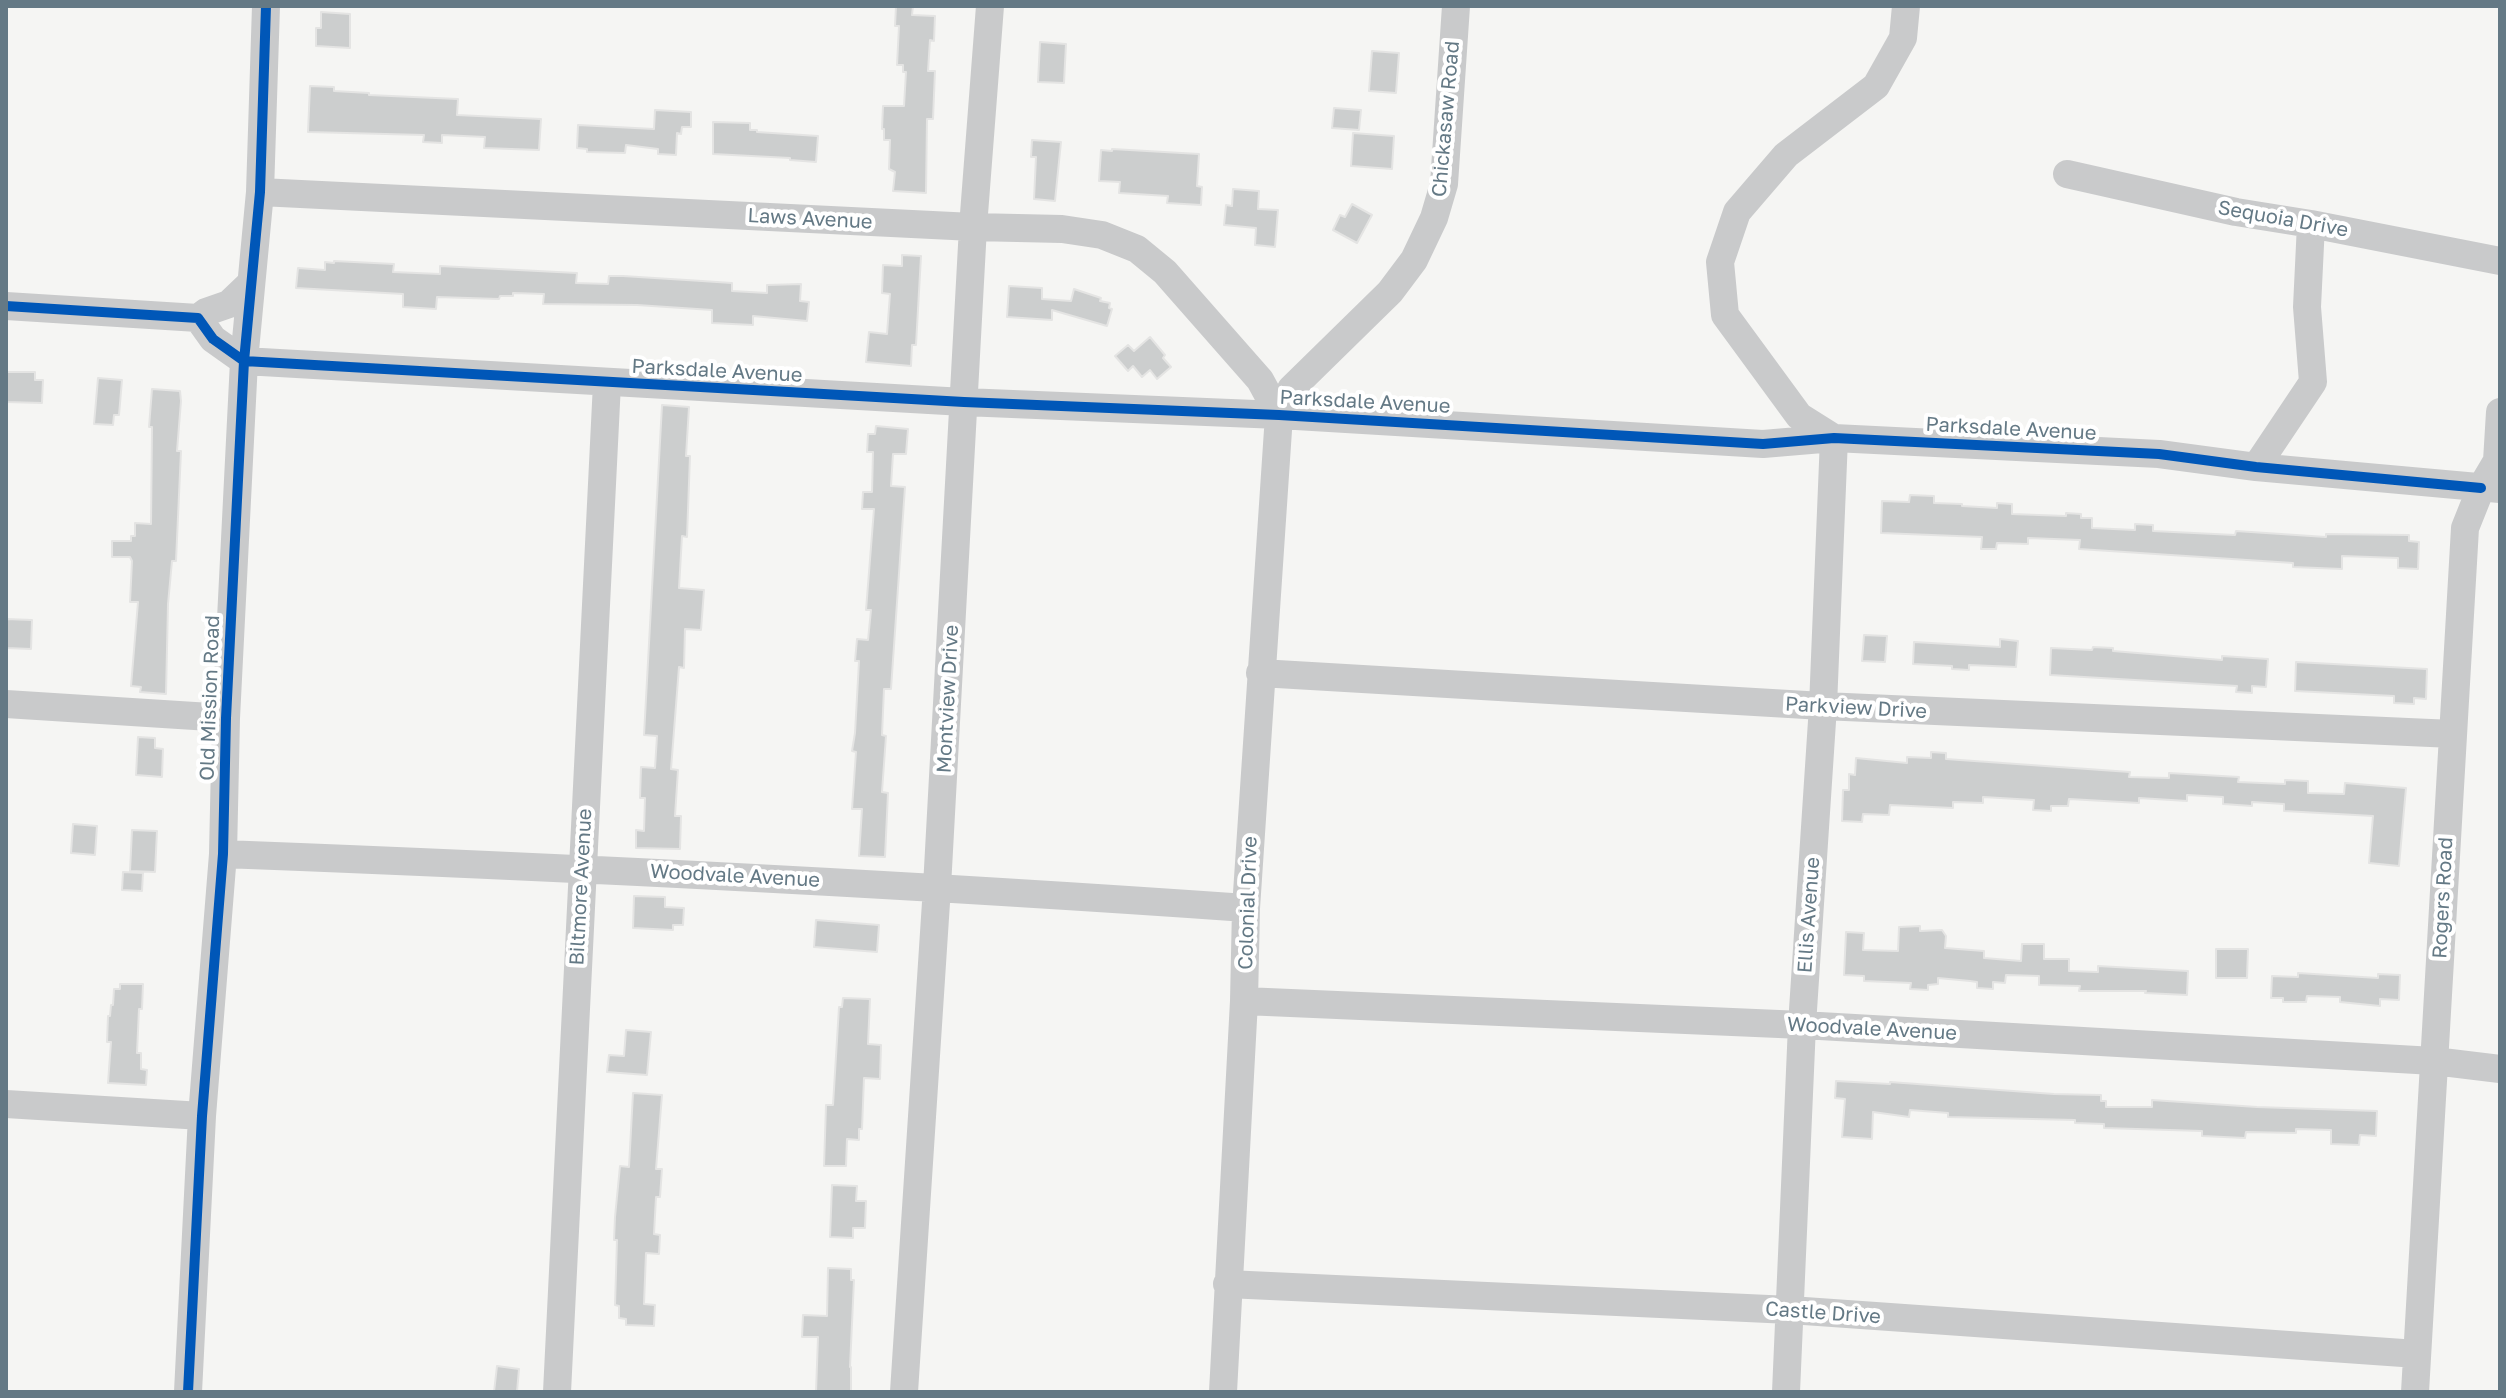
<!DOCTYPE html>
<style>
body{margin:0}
#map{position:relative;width:2506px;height:1398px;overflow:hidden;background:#f5f5f3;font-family:"Golos Text",sans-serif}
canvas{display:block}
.frame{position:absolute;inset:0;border:8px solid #647985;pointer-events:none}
</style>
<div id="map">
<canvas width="2506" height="1398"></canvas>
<div class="frame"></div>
</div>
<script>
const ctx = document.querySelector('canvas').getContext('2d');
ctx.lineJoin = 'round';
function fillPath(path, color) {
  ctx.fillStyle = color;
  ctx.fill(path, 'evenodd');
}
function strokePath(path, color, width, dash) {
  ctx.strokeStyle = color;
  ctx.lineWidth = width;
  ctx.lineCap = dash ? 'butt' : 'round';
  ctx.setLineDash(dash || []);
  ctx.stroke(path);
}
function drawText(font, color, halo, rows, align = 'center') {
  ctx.font = font + ' "Golos Text",sans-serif';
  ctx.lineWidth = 8;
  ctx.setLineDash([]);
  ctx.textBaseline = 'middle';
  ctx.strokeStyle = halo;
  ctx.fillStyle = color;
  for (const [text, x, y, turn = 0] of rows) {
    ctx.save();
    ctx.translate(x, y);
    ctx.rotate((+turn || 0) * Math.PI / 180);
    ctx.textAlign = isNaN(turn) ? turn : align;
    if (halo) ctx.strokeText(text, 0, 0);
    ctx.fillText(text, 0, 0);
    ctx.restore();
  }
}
const building = new Path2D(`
 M896,6H913L912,15L935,16L934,41L930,40L928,71H935L933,119H927L926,193L893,191L895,172L889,169L890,140H884V129H882L883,106H904L906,72H903V65H897L899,26H895Z
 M321,12L350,14V48L316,46V28H321Z
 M1040,42L1066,44L1064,83L1038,82Z
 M1372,51L1399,53L1396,93L1369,91Z
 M310,86L334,87V91L369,93V95L458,99L457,115L541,119L539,150L484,148L485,137L442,135V143L423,142L424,135L308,132Z
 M1334,108L1361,110L1359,130L1332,128Z
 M655,110L691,112V127H682L681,134L677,133L676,155L658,154V149L626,145L625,153L587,152V149L577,148L578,125L654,129Z
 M713,122L750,123V130H757V132L818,136L816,162L790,160V158L713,154Z
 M1353,133L1394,136L1392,169L1351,166Z
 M1032,140L1061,142L1055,201L1034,199L1036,157H1031Z
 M1112,149L1199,154L1197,186L1202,187L1201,205L1167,203L1168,196L1119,193L1120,182L1099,181L1101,150L1112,151Z
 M1233,189L1259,191L1258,209L1278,210L1275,247L1255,245L1256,228L1224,225L1226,205L1232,206Z
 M1352,204L1372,215L1357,243L1333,230L1340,215L1345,217Z
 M902,255L921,256L916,345H912L911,366L866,362L869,332L887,334L890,294L882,293L883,265L902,266Z
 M334,261L394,264L393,272L440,274V266L577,273L576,283L608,284L609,276H623L702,281L732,283V291L767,293V285L801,284L800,301L809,302L807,321L753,316V325L712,323V310L637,305L543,304L544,294L513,293V296H500L499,299L437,297L436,309L403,307V294L296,288L298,268L325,270V262L334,263Z
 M1009,286L1042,288V299L1071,301L1074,289L1101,298L1100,301L1110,303L1109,308L1112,309L1107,326L1052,310V320L1007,317Z
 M1150,337L1165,355L1163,358L1171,367L1157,379L1150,370L1142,377L1133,366L1128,371L1115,356L1128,345L1134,351Z
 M7,372H35V380H43L42,403L6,402Z
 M98,378L122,380L119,415H114L113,425L94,424Z
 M152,389L180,391L181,401L177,451H181L176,561H172L168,604L166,694L140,692L141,687L131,686L138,602H130L132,561L130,557H112V541H131V536H135V523L151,524L152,427H149Z
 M662,405L689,407L686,456H690L687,537L682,536L679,588L704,590L701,630L685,629L684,668L679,667L671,769L678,770L675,816H681L680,849L636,848V830L644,831L645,798H640L641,767L655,768L657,736L644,735Z
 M876,426L908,429L906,454H893L891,486L905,487L891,689H884L882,735L886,736L882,792L888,793L885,857L859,856L862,809H852L856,752L852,751L855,733L859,661H855L857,639L868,640L871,610H866L874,509H862L863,492H872L873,452H867L868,434H875Z
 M1910,495L1934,496V503L1962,504V506L1997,508V503L2012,504V514L2066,516V513L2081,514V518H2092V528L2135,530V524L2153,525V531L2235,535L2236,531L2326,537V534L2409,535V541L2419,542L2418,569L2398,568V558L2342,556V569L2293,567V563L2079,549L2080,540L2028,538V544L1997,543L1996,549H1981L1982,537L1881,533L1882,501L1909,502Z
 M6,619L32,620L31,649L6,648Z
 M1864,635L1887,636L1885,662L1862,661Z
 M2000,639L2018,641L2016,667L1969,665V670L1952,669V666L1913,664L1914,642L2000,647Z
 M2093,647L2113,648V651L2222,660V656L2268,659L2266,687L2252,686V693L2236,692L2237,686L2050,675L2051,648L2092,650Z
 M2296,662L2427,669L2426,699L2414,698V704L2394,703V696L2295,691Z
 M138,737L155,738V748L163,749L162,777L136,775Z
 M1931,752L1946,753V759L2130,772L2129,777L2169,778V773L2239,777L2238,782L2285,784V780L2308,781V793L2344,794L2345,783L2406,788L2399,866L2369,863L2373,816L2284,811V804L2252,802V806L2223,804V797L2187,795V801L2139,798V803L2069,799L2068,806H2051V811L2033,810L2034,800L1983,797V803L1953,802V808L1890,805L1889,815L1863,814L1862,822L1842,821L1843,790H1849V774L1855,775L1856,758L1907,763V757L1931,758Z
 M73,824L97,826L95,855L71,853Z
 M132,830L157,831L155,872L130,871Z
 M123,872L143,873L142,891L122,890Z
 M634,896L665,897V907L684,908L683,925H673V930L633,928Z
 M816,920L879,925L877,952L814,947Z
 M1920,926V931L1942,930L1946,936L1945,948L1984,951V958L2021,961L2022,944H2044V959H2069V971L2098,972V966L2188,971L2187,995L2145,993L2146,991H2079L2080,986L2039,985V976L2006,975L2005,983L1993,982V989L1977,988V982L1970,981L1938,978V984L1928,985V990L1910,989L1911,983L1864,981V976L1844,975L1846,932L1864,933L1863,950L1898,951L1899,927Z
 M2216,949H2248L2247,978H2216Z
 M2298,973L2378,978V974L2400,975L2399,1000L2380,999V1006L2340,1002V997L2307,996L2306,1002H2283V998H2271L2272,976L2298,977Z
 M120,984H143L142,1009H139L137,1053H141V1069L147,1070L146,1085L108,1083L111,1042H107L108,1016H110L111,1005H113L114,989H120Z
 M843,998L870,999L868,1044L881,1045L880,1079L864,1078L862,1129H859V1140L847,1139L846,1166H824L826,1105H833L839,1007H842Z
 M626,1030L651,1032L647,1075L607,1072L609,1055L624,1056Z
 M1836,1081L1890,1084V1082L2054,1094L2101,1095V1101H2106V1107H2152V1100L2257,1107L2377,1111L2376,1136L2360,1135L2359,1145L2331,1144V1130L2296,1129V1133L2246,1132L2245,1138L2202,1136V1131L2104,1128V1124L2075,1123V1120L1948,1117V1113L1910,1110L1909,1117L1873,1112L1872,1139L1842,1137L1845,1099L1835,1098Z
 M633,1093L662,1095L656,1169H662L660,1197H656L654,1234L660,1235L659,1254L646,1253L644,1304L655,1305L654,1326L626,1325V1319L619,1318V1306L615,1305L617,1240H614L615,1217L620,1166L629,1167Z
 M832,1185L857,1186L856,1201H866L865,1228H853V1238L830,1237Z
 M828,1268L851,1269V1280H854L850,1367H851V1392H816L818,1337H802L803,1315L827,1316Z
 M497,1366L519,1369L517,1392H494Z`);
const minor = new Path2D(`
 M2067,174L2236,212L2311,224L2500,261
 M260,192L973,227L1062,229L1102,235L1137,249L1165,272L1260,380L1279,415
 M6,306L198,318L213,339L244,361
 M198,318L206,312L229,304L251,283
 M244,361L964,402L1279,415L1763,444L1834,438L2159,454L2256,467L2500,489
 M2256,467L2313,382L2307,307L2311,224
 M1260,673L1823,706L2453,734
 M6,704L226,718
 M223,854C564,867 905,884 1246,908
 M1244,1001L1802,1025L2434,1061L2500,1069
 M6,1104L202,1116
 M1227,1284L1790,1310L2417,1354
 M188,1392L202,1116L223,854L226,718L244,361L260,192L266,6
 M557,1392L607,383
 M904,1392L937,887L973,227L990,6
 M1223,1392L1244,1001L1246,908L1279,415L1291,389L1390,292L1414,260L1434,218L1444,184L1456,6
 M1786,1392L1802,1025L1823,706L1834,438L1799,416L1725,315L1720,262L1737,212L1786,155L1876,86L1903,38L1906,6
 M2415,1392L2465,528L2481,488L2497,461L2500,412`);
const cycleway = new Path2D(`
 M6,306L198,318L213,339L244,361
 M244,361L964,402L1279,415L1763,444L1834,438L2159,454L2256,467L2481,488
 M188,1392L202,1116L223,854L226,718L244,361L260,192L266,6`);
const streetNames = [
 ["Chickasaw Road",1446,119,-85],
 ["Laws Avenue",810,219,3],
 ["Sequoia Drive",2283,219,10],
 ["Parksdale Avenue",717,371,3],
 ["Parksdale Avenue",1365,402,3],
 ["Parksdale Avenue",2011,429,3],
 ["Old Mission Road",210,698,-88],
 ["Montview Drive",948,699,-87],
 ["Parkview Drive",1856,708,3],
 ["Woodvale Avenue",735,876,3],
 ["Biltmore Avenue",581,887,-87],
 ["Rogers Road",2443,898,-87],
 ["Colonial Drive",1248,903,-88],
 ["Ellis Avenue",1809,915,-86],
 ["Woodvale Avenue",1872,1029,3],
 ["Castle Drive",1823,1313,4]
];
fillPath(building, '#cccece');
strokePath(building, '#e4e4e3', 2);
strokePath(minor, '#c9cacb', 28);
strokePath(cycleway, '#0057b8', 10);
drawText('20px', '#647985', '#fff', streetNames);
</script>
